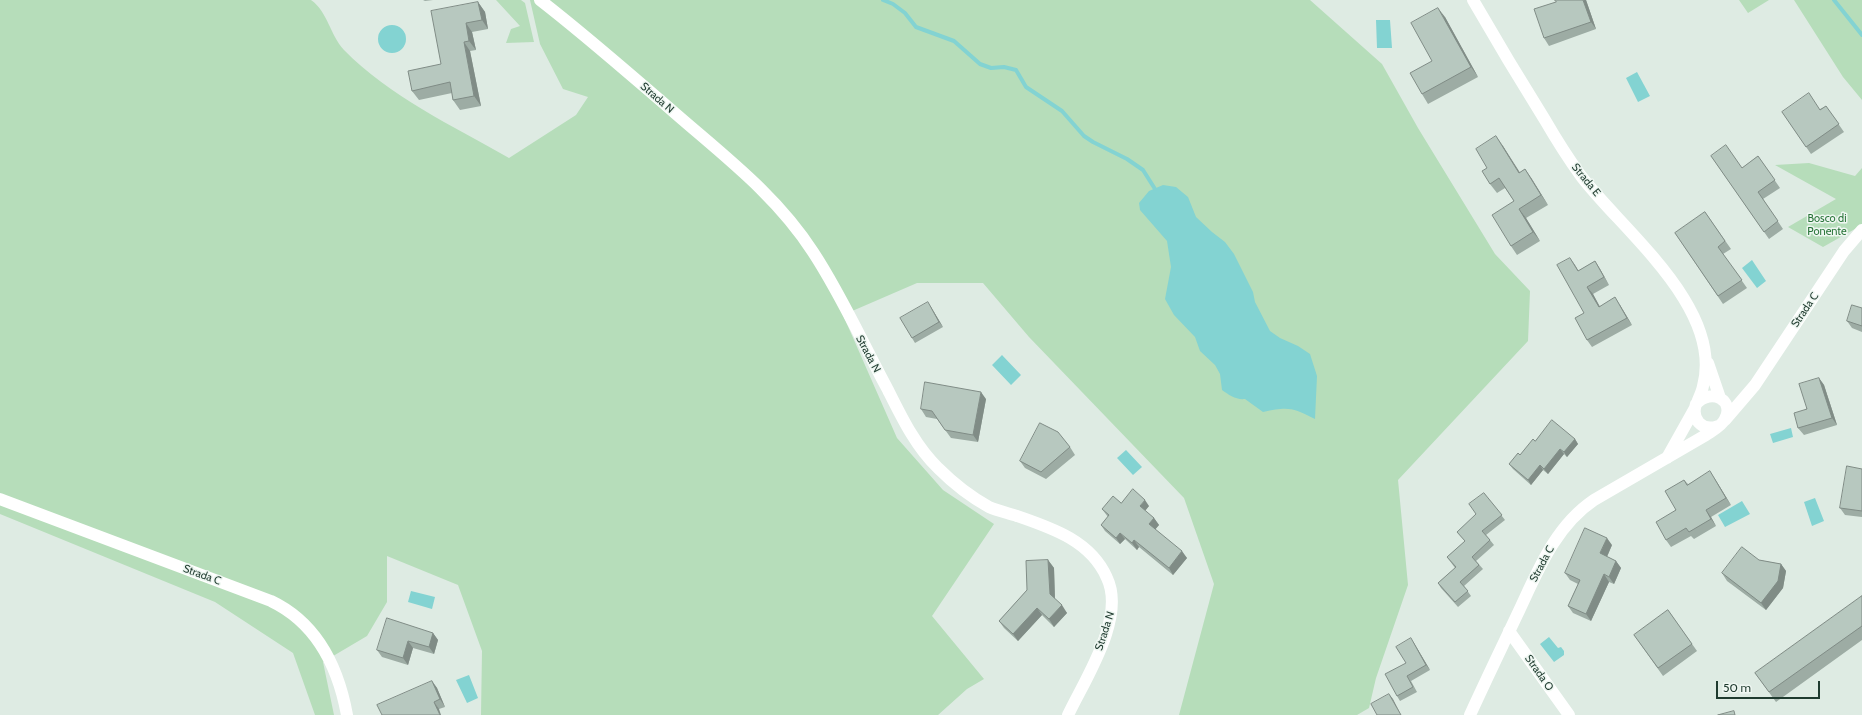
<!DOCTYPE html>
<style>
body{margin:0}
#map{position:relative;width:1862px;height:715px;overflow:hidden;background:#deebe3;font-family:Cabin,sans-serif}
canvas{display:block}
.scale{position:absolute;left:1716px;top:681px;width:104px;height:18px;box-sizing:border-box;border:2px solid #1f3b2f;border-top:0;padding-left:5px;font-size:12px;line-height:14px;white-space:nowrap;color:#1f3b2f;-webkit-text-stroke:3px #eff7f2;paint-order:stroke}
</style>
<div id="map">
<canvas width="1862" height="715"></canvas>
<div class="scale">50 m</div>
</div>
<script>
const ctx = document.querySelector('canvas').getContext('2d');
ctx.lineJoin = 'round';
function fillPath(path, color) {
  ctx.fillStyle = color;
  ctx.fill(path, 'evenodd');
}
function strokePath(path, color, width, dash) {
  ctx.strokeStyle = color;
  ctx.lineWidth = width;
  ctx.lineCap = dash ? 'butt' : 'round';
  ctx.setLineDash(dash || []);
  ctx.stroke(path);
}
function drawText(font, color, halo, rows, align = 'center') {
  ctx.font = font + ' Cabin,sans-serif';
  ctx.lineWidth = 3;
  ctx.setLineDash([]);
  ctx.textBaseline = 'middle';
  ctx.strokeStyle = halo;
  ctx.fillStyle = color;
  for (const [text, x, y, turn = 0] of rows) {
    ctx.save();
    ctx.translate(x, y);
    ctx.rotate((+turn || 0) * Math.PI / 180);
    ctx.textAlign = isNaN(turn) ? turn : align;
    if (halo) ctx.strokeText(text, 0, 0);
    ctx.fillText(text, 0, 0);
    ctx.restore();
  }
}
const green = new Path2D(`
 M0,0H311C328,12 330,35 344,50C389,96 453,126 509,158L576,115L588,97L563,89L540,44L530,0H1310L1382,64L1418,128L1495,254L1530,291L1528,341L1398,480L1408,585L1376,678L1369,708L1357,715H1179L1214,584L1184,498L1029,337L983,283H917L843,315L897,438L943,490L994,524L932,616L984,679L967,689L938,715H481L482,651L458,585L387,556V602L367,636L323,662L334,715H315L293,653L215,602L0,514Z
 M496,0H521L525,3L534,42L506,43L511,29L520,26Z
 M1739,0H1769L1748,13Z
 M1794,0H1862V100L1843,77Z
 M1809,163L1855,176L1862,168V225L1823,247L1788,227L1836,199L1775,165Z`);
const water = new Path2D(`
 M1376,20H1390L1392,48H1377Z
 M378 39a14 14 0 1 1 28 0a14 14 0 1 1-28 0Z
 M1637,72L1650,96L1638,102L1626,78Z
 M1163,185L1176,187L1188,197L1196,217L1212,232L1225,242L1234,254L1253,292L1255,302L1270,331L1280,338L1298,346L1310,354L1317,376L1315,419C1291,407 1288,407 1263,412L1245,399C1236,400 1229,395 1222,390L1220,374L1215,365L1200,351L1195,337L1174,315L1165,299L1171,267L1167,241L1140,210L1139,203L1149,191Z
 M1752,260L1766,281L1757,288L1742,268Z
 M1002,355L1021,375L1011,385L992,365Z
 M1791,428L1793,437L1773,443L1770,434Z
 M1126,450L1142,467L1133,475L1117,458Z
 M1815,498L1824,521L1812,526L1804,502Z
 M1742,501L1750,514L1725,527L1718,515Z
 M411,591L435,597L432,609L408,602Z
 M1549,637L1558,648L1561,647L1564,651V655L1554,662L1540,644Z
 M469,675L478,698L467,703L456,680Z`);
const stream = new Path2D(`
 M883,0L893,4L905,13L916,27L954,41L980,64L991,68L1004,67L1016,70L1026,87L1062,111L1084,136L1093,142L1127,159L1143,170L1155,189
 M1834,0L1862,35`);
const minor = new Path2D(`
 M540,0C584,34 626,71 668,107C720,153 775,193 813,252C842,296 863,344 888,390C902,418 916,447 938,468C953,483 971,497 989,507C998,511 1008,513 1017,516C1052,528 1091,541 1107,578C1126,618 1085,679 1068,715
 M1473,0C1496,40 1520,80 1545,120C1556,139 1568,158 1581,176C1622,230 1724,308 1703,386C1702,392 1699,397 1697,403
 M1708,363L1720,398
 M1725,420L1755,385L1844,251L1862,230
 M1667,458L1695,408
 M0,499L271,601C317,623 338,666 347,715
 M1509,631L1569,715
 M1470,715C1485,682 1501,649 1517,615C1537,573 1554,527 1594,500L1706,435C1712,431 1722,426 1725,419C1735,401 1712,387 1696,404C1691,419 1702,432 1718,426`);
const wall = new Path2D(`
 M423,0H433L425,1Z
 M1586,0L1596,29L1549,46L1544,38Z
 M478,2L485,12L488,29L472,32L476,50L470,51L481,106L460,110L453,100L452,93L419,100L412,91L441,64Z
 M1445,17L1478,77L1428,104L1422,94L1432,61Z
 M1826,106L1844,132L1811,154L1782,112L1820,109Z
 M1503,146L1519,173L1525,169L1548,205L1526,218L1540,241L1517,255L1511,246L1514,201L1505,188L1497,193L1490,184L1487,168Z
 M1711,156L1742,168L1758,156L1780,188L1763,199L1783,229L1769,239Z
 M1705,212L1731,249L1723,254L1747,288L1723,304L1675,233Z
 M1570,258L1578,271L1595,261L1600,269L1609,285L1593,294L1599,306L1620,305L1632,325L1592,347L1587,340L1584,313Z
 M931,307L943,327L915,343L912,338Z
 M1862,308V332L1852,328L1847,321Z
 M1819,378L1824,385L1837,425L1804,435L1798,428Z
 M986,399L978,442L951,438L937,419L926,417L921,409Z
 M1575,439L1578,444L1567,457L1564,454L1548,474L1543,470L1531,485L1513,469L1509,464L1520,455L1535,441Z
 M1070,447L1075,455L1046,479L1025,468L1020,461Z
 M1862,469V517L1845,515L1840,508Z
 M1715,479L1731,505L1711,517L1716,526L1694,539L1691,536L1671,547L1666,540L1684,480L1688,484Z
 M1484,493L1505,520L1486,535L1494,545L1476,561L1483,569L1464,586L1471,596L1458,607L1441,588L1438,583L1455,568L1447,557L1465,541L1457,532L1476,515Z
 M1121,503L1149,506L1145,511L1154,518L1159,525L1155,529L1187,558L1173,575L1139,547L1137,550L1125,539L1120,544L1105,531L1101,525L1108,517L1102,509Z
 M1612,545L1607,557L1616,561L1621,568L1614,584L1609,582L1591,621L1573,613L1568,606L1578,584L1570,580L1565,573Z
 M1048,560L1054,568L1055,599L1067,613L1054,627L1042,615L1018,641L1004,628L999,621L1027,590Z
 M1759,560L1781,564L1786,571L1783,588L1766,610L1727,581L1722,573Z
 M1862,596V640L1776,702L1755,673Z
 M1668,610L1697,651L1663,676L1634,635Z
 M433,633L438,640L434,654L413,648L408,665L382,657L377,650Z
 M1414,643L1430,670L1411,681L1417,692L1400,701L1397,696L1406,663Z
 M432,681L437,688L445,707L439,709L382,715Z`);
const shadedWall = new Path2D(`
 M1583,0H1586L1596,29L1591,22Z
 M478,2L485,12L488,29L482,20Z
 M1438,8L1445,17L1478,77L1471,67Z
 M466,23L472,32L476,50L469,41Z
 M464,42L470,51L481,106L474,96Z
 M1496,136L1503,146L1526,182L1519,173Z
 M1525,169L1532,179L1548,205L1541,195Z
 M1519,209L1526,218L1540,241L1533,232Z
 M1570,258L1575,265L1583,278L1578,271Z
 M1595,261L1600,269L1609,285L1604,277Z
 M1587,287L1593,294L1604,314L1599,307Z
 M1615,297L1620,305L1632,325L1627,318Z
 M928,302L943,327L939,322Z
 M1819,378L1824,385L1837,425L1832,418Z
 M981,392L986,399L978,442L973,435Z
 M1575,439L1578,444L1567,457L1564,452Z
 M1560,449L1564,454L1548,474L1544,469Z
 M1540,465L1543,470L1531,485L1528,480Z
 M1710,471L1715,479L1731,505L1726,498Z
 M1145,500L1149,506L1144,512L1140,506Z
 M1706,510L1711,517L1716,526L1711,519Z
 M1154,518L1159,525L1154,531L1149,524Z
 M1120,533L1125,539L1120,544L1116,538Z
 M1607,538L1612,545L1605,561L1600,553Z
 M1134,540L1139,547L1137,550L1132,543Z
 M1182,551L1187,558L1173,575L1169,568Z
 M1048,560L1054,568L1055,601L1050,594Z
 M1616,561L1621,568L1614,584L1609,577Z
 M1781,564L1786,571L1783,588L1766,610L1761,603Z
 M1604,574L1609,582L1591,621L1586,614Z
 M1062,605L1067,613L1054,627L1049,619Z
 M1037,608L1042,615L1018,641L1013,634Z
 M433,633L438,640L434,654L429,647Z
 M1411,638L1414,643L1430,670L1426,665Z
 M408,641L413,648L408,665L403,658Z
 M432,681L437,688L445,707L440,699Z
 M1389,694L1393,699L1401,715Z
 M434,702L439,709L441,715H440Z`);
const building = new Path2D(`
 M1555,0H1583L1591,22L1544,38L1534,9L1556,2Z
 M478,2L482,20L466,23L469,41L464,42L474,96L453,100L450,82L412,91L408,71L441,64L431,11Z
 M1438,8L1471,67L1422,94L1410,73L1432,61L1411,23Z
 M1809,93L1820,110L1826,106L1839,124L1806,147L1782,112Z
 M1496,136L1519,173L1525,169L1541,195L1519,209L1533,232L1511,246L1492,215L1514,201L1499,178L1490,184L1482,171L1487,168L1476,149Z
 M1726,145L1742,168L1758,156L1775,180L1758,192L1778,221L1764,232L1711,156Z
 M1705,212L1725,241L1718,247L1742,280L1718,296L1675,233Z
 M1570,258L1578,271L1595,261L1604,277L1587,287L1599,307L1615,297L1627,318L1587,340L1575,318L1584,313L1557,265Z
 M928,302L939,322L912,338L900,318Z
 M1852,305L1862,308V326L1847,321Z
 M1819,378L1832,418L1798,428L1794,413L1807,409L1799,384Z
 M925,382L981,392L973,435L945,430L932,411L921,409Z
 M1552,420L1575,439L1564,452L1560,449L1544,469L1540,465L1528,480L1509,464L1518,453L1520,455L1533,439L1535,441Z
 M1040,423L1058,432L1070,447L1041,472L1020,461Z
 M1847,466L1862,469V511L1840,508Z
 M1710,471L1726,498L1706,510L1711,519L1689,532L1686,528L1666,540L1656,522L1676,510L1665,491L1684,480L1687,485Z
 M1133,489L1145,500L1140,506L1154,518L1149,524L1182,551L1169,568L1134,540L1132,543L1120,533L1116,538L1101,525L1109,515L1102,509L1113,496L1121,503Z
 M1484,493L1502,515L1482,531L1490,540L1472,557L1479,565L1460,582L1468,591L1455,602L1438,583L1456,567L1447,557L1465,541L1457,532L1476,514L1469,504Z
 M1585,528L1607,538L1600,553L1616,561L1609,577L1604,574L1586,614L1568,606L1580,580L1565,573Z
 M1742,547L1759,560L1781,564L1778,581L1761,603L1722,573Z
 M1048,560L1050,594L1062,605L1049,619L1037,608L1013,634L999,621L1027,590L1026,561Z
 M1862,596V626L1769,692L1755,673Z
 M1668,610L1692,644L1658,668L1634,635Z
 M387,618L433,633L429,647L408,641L403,658L377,650Z
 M1411,638L1426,665L1407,676L1413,687L1397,696L1385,674L1406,663L1396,647Z
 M432,681L440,699L434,702L440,715H382L377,705Z
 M1389,694L1401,715H1377L1371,704Z
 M1734,711L1735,715H1718Z`);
const streetNames = [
 ["Strada N",657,98,41],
 ["Strada E",1586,180,51],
 ["Strada C",1805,310,-56],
 ["Strada N",868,354,62],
 ["Strada C",1542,564,-62],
 ["Strada C",202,575,20],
 ["Strada N",1105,631,-72],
 ["Strada O",1539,673,55]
];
const parkNames = [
 ["Bosco di",1827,219],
 ["Ponente",1827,232]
];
fillPath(green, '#b6ddba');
fillPath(water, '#83d3d2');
strokePath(stream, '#83d3d2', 4);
strokePath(minor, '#fff', 12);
fillPath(wall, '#9daca4');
fillPath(shadedWall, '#808c86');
fillPath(building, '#b7c8bf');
strokePath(building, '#808c86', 1);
drawText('11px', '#1f3b2f', '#eff7f2', streetNames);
drawText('11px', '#287438', '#eff7f2', parkNames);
</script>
